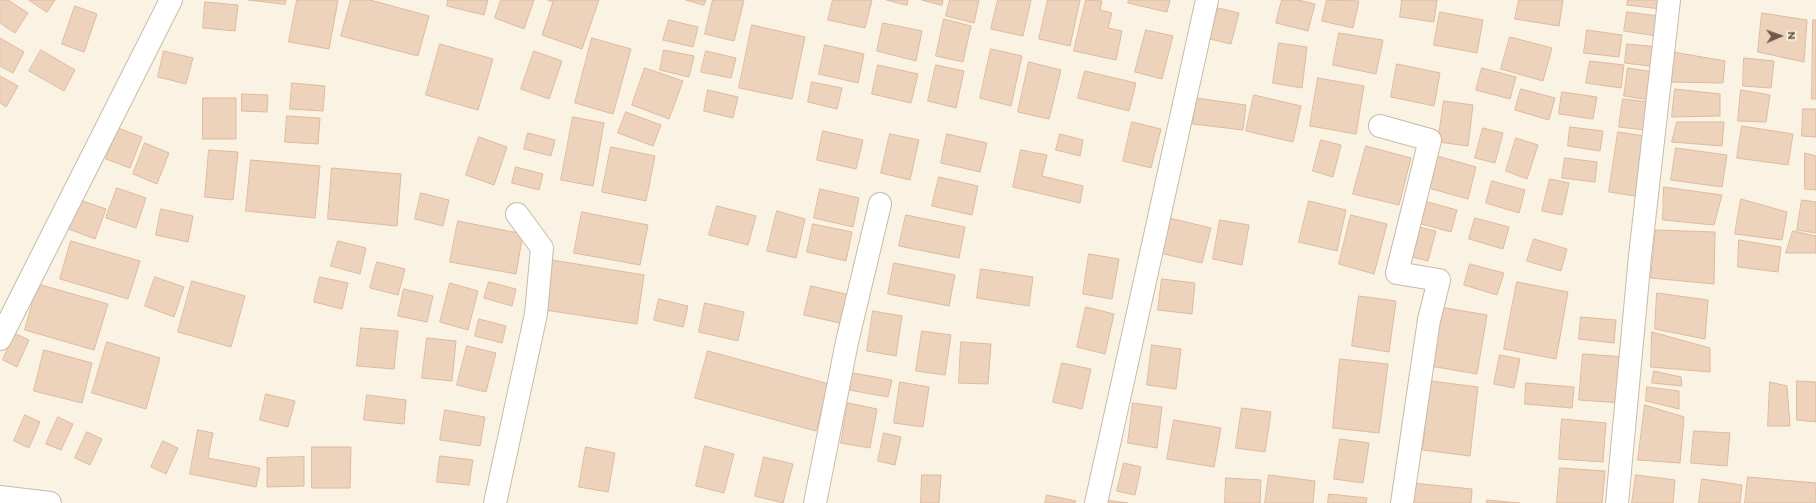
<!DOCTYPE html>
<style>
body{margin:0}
#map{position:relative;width:1816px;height:503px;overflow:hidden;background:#faf2e2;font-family:Poppins,sans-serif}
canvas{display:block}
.north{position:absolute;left:1760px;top:16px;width:40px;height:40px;-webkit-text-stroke:3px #fdf6e8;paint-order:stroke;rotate:88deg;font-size:11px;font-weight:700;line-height:16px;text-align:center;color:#6f5a4b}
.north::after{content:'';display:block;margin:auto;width:14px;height:18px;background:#6f5a4b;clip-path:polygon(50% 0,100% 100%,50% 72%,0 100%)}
</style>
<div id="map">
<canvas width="1816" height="503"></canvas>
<div class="north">N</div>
</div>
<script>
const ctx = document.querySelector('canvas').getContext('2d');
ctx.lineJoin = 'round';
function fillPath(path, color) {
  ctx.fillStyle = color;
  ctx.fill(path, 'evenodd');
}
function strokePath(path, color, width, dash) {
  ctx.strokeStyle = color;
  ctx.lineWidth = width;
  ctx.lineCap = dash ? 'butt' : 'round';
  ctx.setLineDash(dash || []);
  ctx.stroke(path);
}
const building = new Path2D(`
 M0,0H8L28,13L15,33L0,23Z
 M29,0H55L47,12Z
 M249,0H286L285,4Z
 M297,0H338L329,49L289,42Z
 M351,0H370L429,16L418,56L341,36Z
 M448,0H488L484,15L447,6Z
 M501,0H534L524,29L495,18Z
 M548,0H599L582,49L542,35L553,2Z
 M686,0H706L704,5Z
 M713,0H744L734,41L705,34Z
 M833,0H872L865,28L828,20Z
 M887,0H908L907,5Z
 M922,0H943L942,5Z
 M950,0H979L974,23L946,16Z
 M998,0H1031L1023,36L991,29Z
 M1048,0H1080L1070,46L1039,39Z
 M1086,0L1102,1L1100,10L1112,13L1108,28L1122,31L1116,60L1074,51Z
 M1129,0H1170L1167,12L1128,3Z
 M1282,0H1298L1315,4L1308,31L1276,23Z
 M1327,0L1359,1L1353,28L1322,21Z
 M1402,0H1437L1434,22L1400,17Z
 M1519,0H1563L1559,26L1515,19Z
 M1628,0H1662L1661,9L1627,5Z
 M205,2L238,5L235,31L203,28Z
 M75,6L97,14L84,52L62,44Z
 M1218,8L1239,13L1231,44L1210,39Z
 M1440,12L1483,20L1477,53L1434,45Z
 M1627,12L1659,16L1657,36L1624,31Z
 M1762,13L1807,20L1804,62L1758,52Z
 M944,19L971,26L963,62L936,56Z
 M669,20L698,27L693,47L663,40Z
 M1813,20H1816V99H1812Z
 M883,23L922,31L916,61L877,51Z
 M752,25L805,37L792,99L739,88Z
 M1146,30L1173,36L1162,79L1135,72Z
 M1587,30L1622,35L1619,57L1584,53Z
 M1339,33L1383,40L1376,74L1333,65Z
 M1510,37L1552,48L1543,81L1501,69Z
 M0,38L24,52L13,73L0,66Z
 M592,38L631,49L613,114L575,103Z
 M1279,43L1307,47L1302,88L1273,83Z
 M440,44L493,59L478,110L426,95Z
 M1627,44L1660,47L1657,67L1625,63Z
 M825,45L864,54L858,83L819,74Z
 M991,49L1022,56L1011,106L980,98Z
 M41,50L75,70L64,91L29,71Z
 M664,50L694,56L689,77L660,70Z
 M164,51L193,58L186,84L158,77Z
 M534,51L562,61L549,99L521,89Z
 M706,51L736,58L731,78L701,72Z
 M1673,52L1725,61L1723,83L1670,82Z
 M1744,58L1774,61L1771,88L1743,86Z
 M1590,61L1624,65L1621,88L1586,83Z
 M1029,62L1061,70L1049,119L1018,112Z
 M1397,64L1440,73L1434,106L1391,97Z
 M878,65L918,74L911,103L872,94Z
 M936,65L964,71L956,108L928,101Z
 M645,68L683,81L669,119L632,105Z
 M1482,68L1516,77L1510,99L1476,90Z
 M1628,68L1654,72L1650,100L1624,96Z
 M1085,71L1136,83L1129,111L1078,98Z
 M0,76L18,86L6,107L0,103Z
 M1318,78L1364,86L1356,134L1310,126Z
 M812,82L842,88L837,109L808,102Z
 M292,83L325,86L323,111L290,109Z
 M1521,89L1555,98L1549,120L1515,110Z
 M1675,89L1720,94V116L1672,117Z
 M708,90L738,97L733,118L704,111Z
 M1741,90L1770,95L1766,122L1738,121Z
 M1562,92L1597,97L1593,119L1559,114Z
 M242,94L268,95L267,112L242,111Z
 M1254,95L1301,106L1293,142L1246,131Z
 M203,98H236V139H203Z
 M1196,98L1246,105L1243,130L1193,124Z
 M1623,99L1649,102L1645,130L1619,127Z
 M1444,101L1473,105L1468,146L1438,142Z
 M1803,109H1816V137L1802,136Z
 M626,112L661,125L653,146L618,133Z
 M287,116L320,118L318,144L285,142Z
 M573,117L604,123L593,186L561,180Z
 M1132,122L1161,129L1151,168L1123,161Z
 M1677,122H1724L1722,146L1672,142Z
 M1742,126L1793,134L1788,165L1737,158Z
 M1570,127L1603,131L1600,151L1568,146Z
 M118,128L142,137L130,168L106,159Z
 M1483,128L1503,133L1495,163L1475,158Z
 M823,131L863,140L856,169L817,160Z
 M1618,132L1651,137L1642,197L1609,192Z
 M528,133L555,140L551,156L524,149Z
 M890,134L919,140L910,180L881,173Z
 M947,134L987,143L980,172L941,163Z
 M1060,134L1083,140L1080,156L1056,150Z
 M479,137L507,147L494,185L466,175Z
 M1516,138L1538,145L1527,179L1506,171Z
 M1321,140L1341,145L1333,177L1313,171Z
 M145,143L169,153L157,184L133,174Z
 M1366,146L1411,158L1399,205L1353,194Z
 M611,147L655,156L646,201L602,192Z
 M1676,148L1727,155L1722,187L1671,180Z
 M209,150L238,152L233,200L205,197Z
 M1021,150L1047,155L1042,176L1083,186L1080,203L1013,187Z
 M1805,153L1816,156V190L1805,189Z
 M1434,155L1476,167L1468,199L1425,187Z
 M1565,158L1597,162L1595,182L1562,178Z
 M251,160L320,166L315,218L246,211Z
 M516,167L543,174L539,190L512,183Z
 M332,168L401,174L397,226L328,219Z
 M939,177L978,186L972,215L932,206Z
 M1550,179L1569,183L1562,215L1542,211Z
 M1492,181L1525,190L1519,213L1486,203Z
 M1664,187L1722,195L1714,225L1663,220Z
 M117,188L146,198L136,228L106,218Z
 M820,189L859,198L853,227L814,218Z
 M421,193L449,200L443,226L415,219Z
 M77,199L106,209L95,239L66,228Z
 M1741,199L1787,212L1782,240L1735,234Z
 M1802,200L1816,202V233L1797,230Z
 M1309,201L1346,210L1337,251L1299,242Z
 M1424,201L1457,210L1451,232L1418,223Z
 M717,206L756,216L748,245L709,235Z
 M161,209L193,216L188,242L156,235Z
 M777,211L805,219L796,258L767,251Z
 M582,212L648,225L640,265L574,253Z
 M906,215L965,227L959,258L899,246Z
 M1351,215L1387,224L1374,274L1339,264Z
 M1165,217L1211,228L1202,263L1156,252Z
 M1475,218L1509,227L1503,249L1469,239Z
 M1220,220L1249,225L1242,265L1213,259Z
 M458,221L523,234L516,274L450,262Z
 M813,224L852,232L846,261L807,252Z
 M1415,226L1436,231L1428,261L1408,256Z
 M1656,230L1715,232L1714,284L1651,278Z
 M1793,231L1816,236V253H1786Z
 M1534,239L1567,249L1561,271L1527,261Z
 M1739,240L1781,247L1778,272L1738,267Z
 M71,241L140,261L128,299L60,279Z
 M338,241L366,248L360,274L331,266Z
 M1089,254L1119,259L1112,299L1083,294Z
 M552,260L644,275L637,324L545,310Z
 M377,262L405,269L398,295L370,288Z
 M894,263L955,275L949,306L888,294Z
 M1470,264L1504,273L1497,295L1464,285Z
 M981,269L1033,277L1029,306L977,298Z
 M155,277L184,287L174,317L145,306Z
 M320,277L348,283L342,309L314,302Z
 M1162,279L1195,283L1192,314L1158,310Z
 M192,281L245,296L231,347L178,332Z
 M489,282L516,289L512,306L484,298Z
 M1517,282L1568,292L1556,359L1504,349Z
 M450,283L478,291L468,330L440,322Z
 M38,284L108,304L94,350L25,330Z
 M811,286L850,295L844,324L804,315Z
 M404,289L433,296L427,322L398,316Z
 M1657,293L1708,300L1705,339L1655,329Z
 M1359,296L1396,301L1389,352L1352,346Z
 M659,299L688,306L683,327L654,320Z
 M705,303L744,312L738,341L699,332Z
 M1086,307L1114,314L1105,354L1077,347Z
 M1440,307L1487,315L1477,374L1430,366Z
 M873,311L902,316L896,356L867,351Z
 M1581,317L1616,320L1614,343L1579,339Z
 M479,319L506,326L502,343L475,336Z
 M361,328L398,331L394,369L357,366Z
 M922,331L951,335L945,375L916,371Z
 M1652,332L1710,348V372L1651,367Z
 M14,333L29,340L17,367L3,360Z
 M427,338L456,341L452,381L422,378Z
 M107,342L160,358L146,409L92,393Z
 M961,342L991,344L988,384L959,383Z
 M1152,345L1181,349L1176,389L1147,385Z
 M467,346L496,353L486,392L457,385Z
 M44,350L92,363L82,403L34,391Z
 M708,351L829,384L816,431L695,398Z
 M1583,354L1626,357L1622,403L1579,400Z
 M1500,355L1520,359L1514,388L1494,384Z
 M1340,359L1388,364L1379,433L1333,428Z
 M1062,363L1091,369L1082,409L1053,402Z
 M1654,371L1681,377L1682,386L1652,383Z
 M853,373L892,380L888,397L849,390Z
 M1431,381L1478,387L1470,456L1423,450Z
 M1797,381L1816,382V422L1797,420Z
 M900,382L929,387L923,427L894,423Z
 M1770,382L1787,386L1790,426H1768Z
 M1526,383L1574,387L1572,408L1525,404Z
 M1647,387L1679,391V409L1646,401Z
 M266,394L295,401L288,427L260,420Z
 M367,395L406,400L404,424L364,420Z
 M848,403L877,409L870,448L841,443Z
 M1133,403L1162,407L1157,448L1128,443Z
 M1645,405L1684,417L1680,463L1638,460Z
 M1242,408L1271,412L1265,452L1236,448Z
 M445,410L485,417L480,446L440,440Z
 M25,415L40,422L29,448L14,441Z
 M58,417L73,424L61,450L46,444Z
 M1562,419L1606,423L1603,462L1559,459Z
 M1174,420L1221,428L1214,467L1167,459Z
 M198,430L213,433L208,458L260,468L256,487L190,474Z
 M1694,431L1730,433L1727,466L1691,463Z
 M87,432L102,439L90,465L75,458Z
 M884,433L901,437L895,465L878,461Z
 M1340,439L1369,443L1363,483L1334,479Z
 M163,441L178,448L166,474L151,467Z
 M705,446L734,454L724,493L696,486Z
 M312,447H351L350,488H312Z
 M586,447L615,453L608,492L579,487Z
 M440,456L473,460L469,485L437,482Z
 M304,457V486L267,487V458Z
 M764,457L793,464L783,503L755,496Z
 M1124,463L1141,467L1135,495L1117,491Z
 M1560,468L1605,471L1602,503H1557Z
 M922,475H941L939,503H921Z
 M1269,475L1315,481L1313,503H1265Z
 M1636,475L1675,480L1673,503H1632Z
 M1748,477L1816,483V503H1745Z
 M1226,478L1261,480L1260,503H1225Z
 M1702,479L1742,485L1740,503H1699Z
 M1413,483L1472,489L1471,503H1411Z
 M1329,494L1367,498L1366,503H1328Z
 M1047,495L1076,501L1075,503H1045Z
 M1106,500L1128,503H1106Z
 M1487,500L1520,503H1487Z`);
const street = new Path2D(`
 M1380,126L1430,140L1397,273L1439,280L1429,320L1402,503
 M0,339L171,0
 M0,497L50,503
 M495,503L536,314L542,248L517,214
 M815,503L847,342L880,204
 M1096,503L1207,0
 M1617,503L1640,256L1669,0`);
fillPath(building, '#edd2bc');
strokePath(building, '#deba9e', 1);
strokePath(street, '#c9baaa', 24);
strokePath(street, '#fff', 22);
</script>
